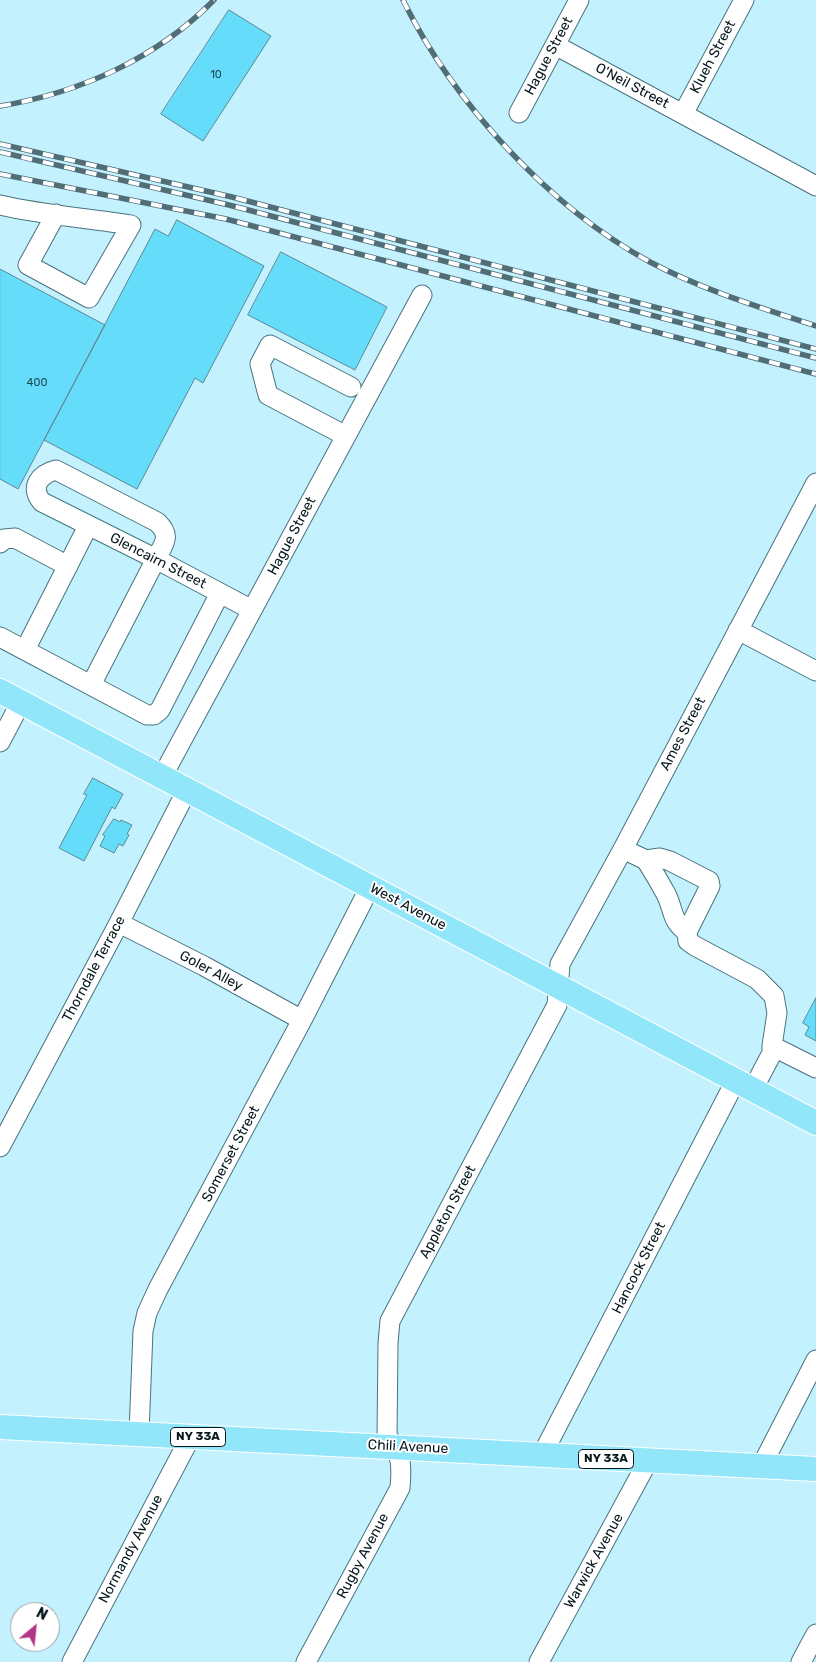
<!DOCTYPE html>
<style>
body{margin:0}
#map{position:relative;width:816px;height:1662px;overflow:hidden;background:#c3f1fe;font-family:Rubik,sans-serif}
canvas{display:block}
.north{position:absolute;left:10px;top:1602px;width:50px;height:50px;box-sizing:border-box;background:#fff;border:1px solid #9ca3a5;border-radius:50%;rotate:28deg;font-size:14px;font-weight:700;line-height:20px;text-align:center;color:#07181d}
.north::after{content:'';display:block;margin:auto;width:18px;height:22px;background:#b23687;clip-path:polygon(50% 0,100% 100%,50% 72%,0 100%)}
</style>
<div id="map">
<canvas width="816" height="1662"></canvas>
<div class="north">N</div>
</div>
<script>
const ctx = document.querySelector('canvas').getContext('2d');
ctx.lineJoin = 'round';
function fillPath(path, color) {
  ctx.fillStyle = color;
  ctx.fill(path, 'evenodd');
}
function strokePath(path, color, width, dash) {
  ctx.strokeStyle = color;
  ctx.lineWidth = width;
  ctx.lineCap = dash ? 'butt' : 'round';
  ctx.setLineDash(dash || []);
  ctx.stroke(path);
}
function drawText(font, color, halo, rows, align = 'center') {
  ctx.font = font + ' Rubik,sans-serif';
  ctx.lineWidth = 4;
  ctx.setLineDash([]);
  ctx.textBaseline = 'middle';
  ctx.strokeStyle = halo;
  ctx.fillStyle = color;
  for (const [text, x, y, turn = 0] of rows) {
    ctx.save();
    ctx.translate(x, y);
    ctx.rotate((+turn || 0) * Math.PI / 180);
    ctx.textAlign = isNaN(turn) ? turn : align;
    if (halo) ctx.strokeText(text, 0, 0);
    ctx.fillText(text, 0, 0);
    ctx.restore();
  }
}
const building = new Path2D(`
 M229,10L271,36L203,141L161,114Z
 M177,220L264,266L203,383L195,378L137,489L44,440L155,229L168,236Z
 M281,252L387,307L355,370L248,315Z
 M0,269L105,325L18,489L0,479Z
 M93,778L123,794L115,809L112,807L84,861L59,848L87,795L84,794Z
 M114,819L120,822L121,820L132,825L127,834L129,835L123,846L119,844L114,853L100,846L105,836L103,835Z
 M816,998V1041L805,1035L809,1027L803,1023Z`);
const minor = new Path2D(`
 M555,45L816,186
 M519,113L579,0
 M683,114L744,0
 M0,205C42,215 88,218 131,225L89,298L28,265L56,214
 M346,436L268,395L260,364L270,345L351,387
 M0,543L4,539L15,538L68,566
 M738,630L816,671
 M0,637L147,715H154L160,710L220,593
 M25,650L88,526
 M91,685L156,559C164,543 172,536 157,522L56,470C40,474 29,487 42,502L156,559L252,610
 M0,742L21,702
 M162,777L422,295
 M623,849L646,860L660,858L670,861L709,881L710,886L687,932L688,941L695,946L757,979L774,996L777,1013L772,1046V1053L753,1089
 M646,860C653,871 660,883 666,894C674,910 671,921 687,932
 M119,923L204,966L302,1020
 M772,1053L775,1051L780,1050L816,1068
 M0,1147L119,923L187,790
 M139,1433L143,1331L147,1313L158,1289L302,1020L370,887
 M542,1455L736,1080
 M761,1467L816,1360
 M72,1662L191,1436
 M306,1662L400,1488C402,1466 402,1454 387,1436L388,1343L390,1321L557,1005L560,964L623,849L816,483
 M539,1662L648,1461
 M801,1662L816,1634`);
const major = new Path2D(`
 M0,691L816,1123
 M0,1427L816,1469`);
const rail = new Path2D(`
 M403,0C453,102 549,207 650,262C703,290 759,307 816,326
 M0,106C80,93 157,58 214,0
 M0,144L232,197L816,349
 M0,152L229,205L816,358
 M0,174L226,219L816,374`);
const numberNames = [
 ["10",216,75],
 ["400",37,383]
];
const shields = [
 [198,1437,55],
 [606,1459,55]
];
const shieldNames = [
 ["NY 33A",198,1437],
 ["NY 33A",606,1459]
];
const streetNames = [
 ["Hague Street",549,56,-62],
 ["Klueh Street",713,57,-62],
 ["O'Neil Street",632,86,28],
 ["Hague Street",292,536,-62],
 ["Glencairn Street",158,561,27],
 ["Ames Street",683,734,-62],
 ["West Avenue",408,907,28],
 ["Thorndale Terrace",94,969,-62],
 ["Goler Alley",211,971,28],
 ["Somerset Street",231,1154,-62],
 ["Appleton Street",448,1212,-62],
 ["Hancock Street",639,1268,-63],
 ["Chili Avenue",408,1447,3],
 ["Normandy Avenue",131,1549,-62],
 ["Rugby Avenue",363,1556,-62],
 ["Warwick Avenue",594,1561,-61]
];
fillPath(building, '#65ddfa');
strokePath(building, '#5d8893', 1);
strokePath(minor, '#49737e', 21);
strokePath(major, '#fff', 26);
strokePath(minor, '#fff', 19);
strokePath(major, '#92e6fa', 24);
strokePath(rail, '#516d76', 5.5);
strokePath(rail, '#fff', 4, [11]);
drawText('11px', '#1e4954', null, numberNames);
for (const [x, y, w] of shields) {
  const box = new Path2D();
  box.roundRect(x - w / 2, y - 9.5, w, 19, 4);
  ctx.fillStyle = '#fff';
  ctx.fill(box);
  strokePath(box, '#07181d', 1);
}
drawText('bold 12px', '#07181d', null, shieldNames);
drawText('14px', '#07181d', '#fff', streetNames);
</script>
